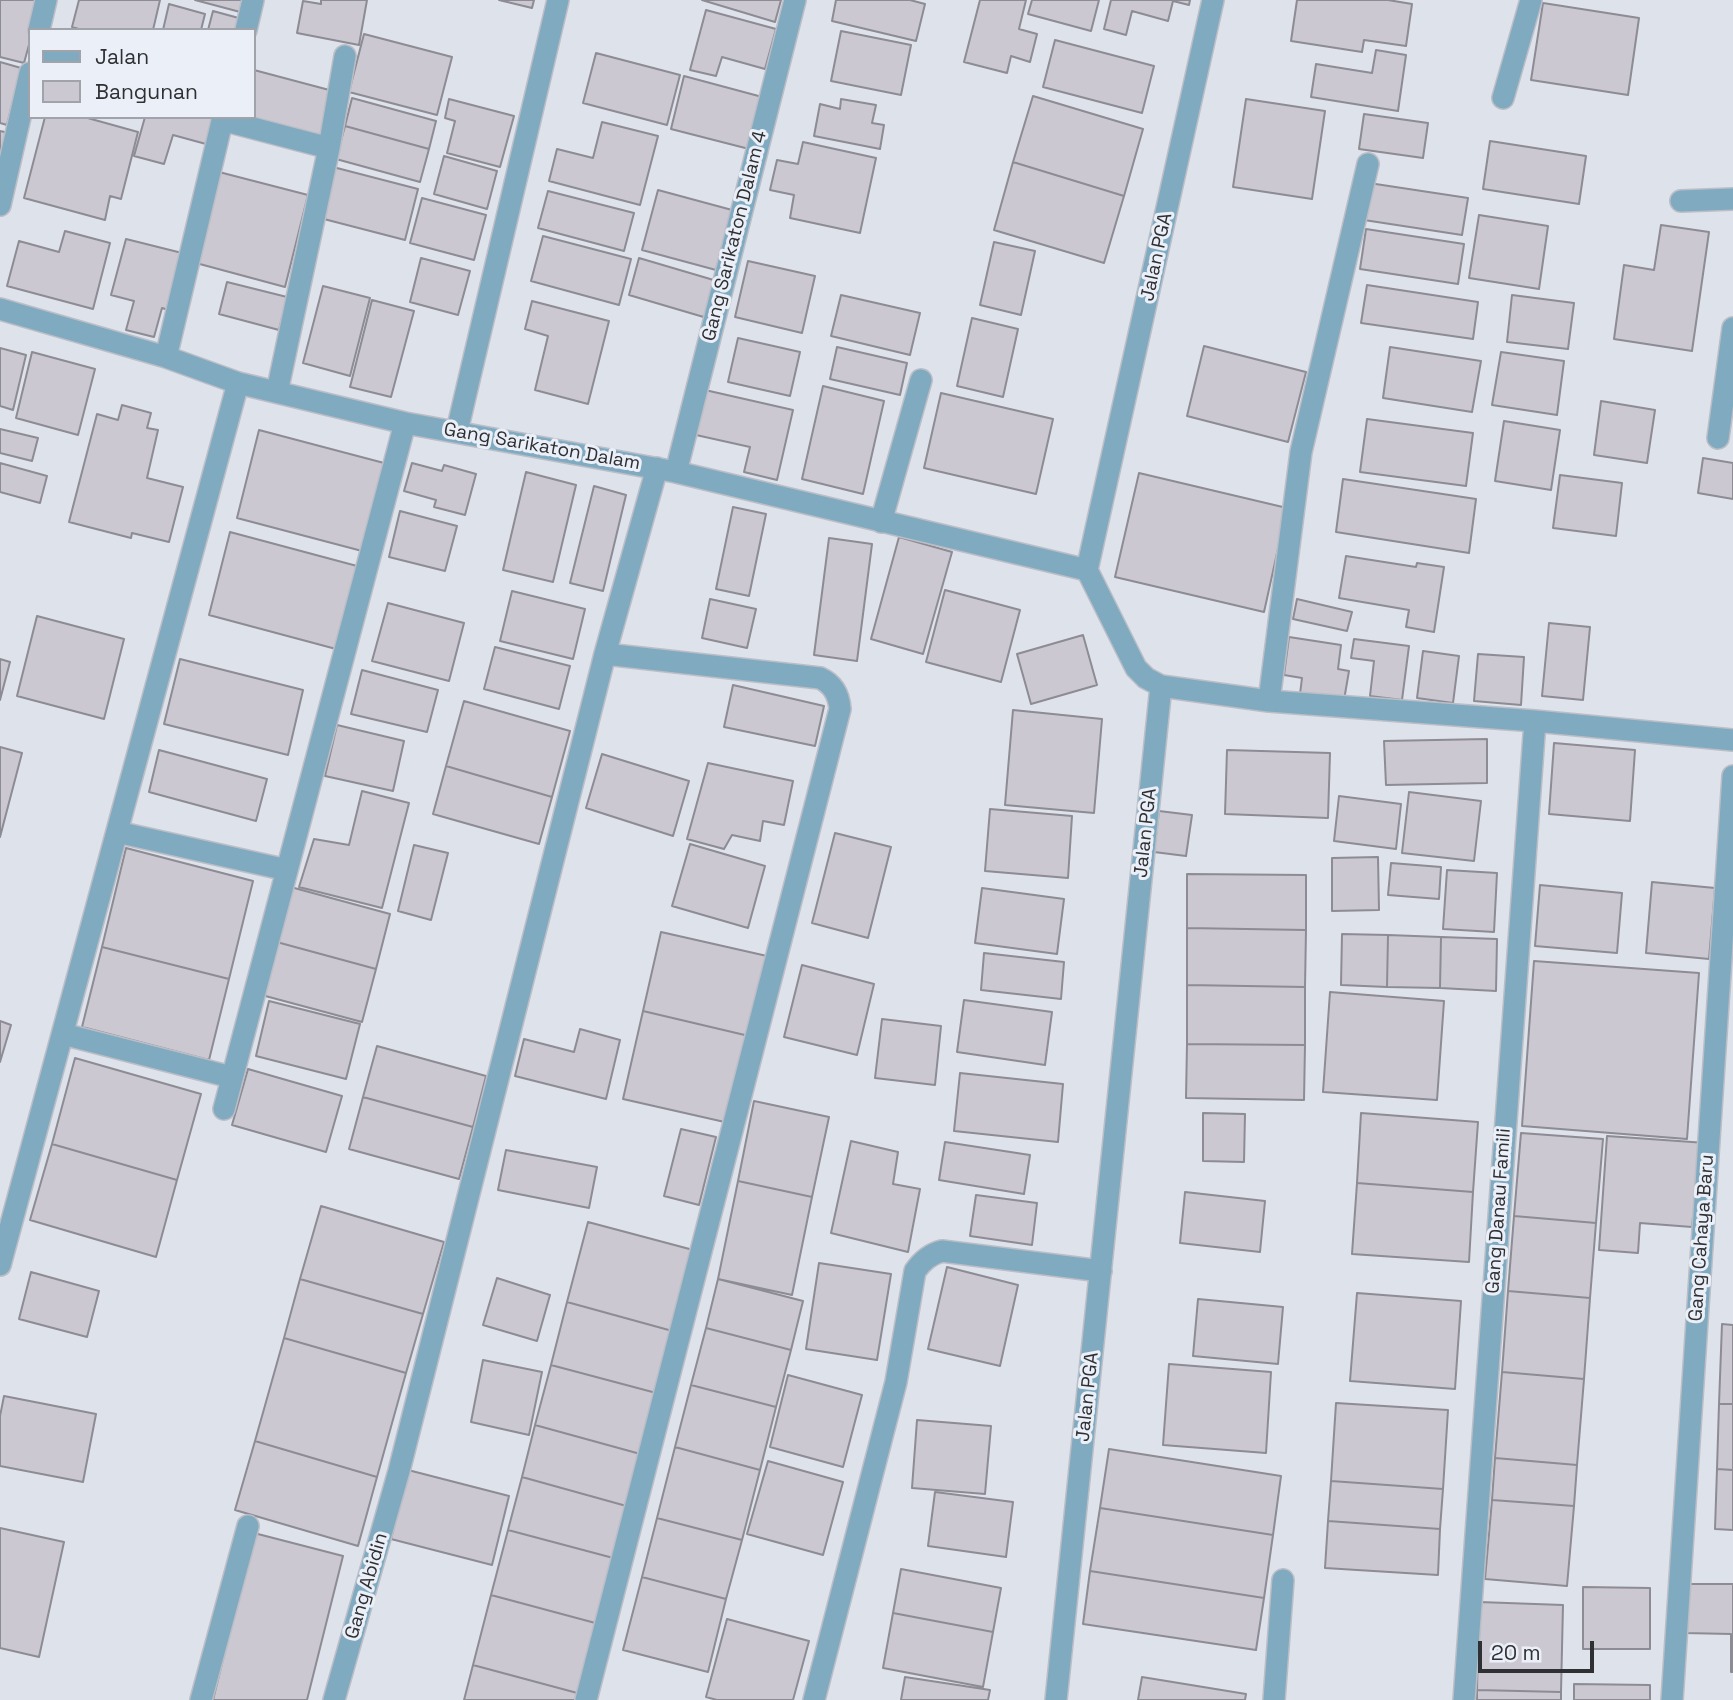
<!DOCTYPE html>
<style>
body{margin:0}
#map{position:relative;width:1733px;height:1700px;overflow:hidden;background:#dee2eb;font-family:"Space Grotesk",sans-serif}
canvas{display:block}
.legend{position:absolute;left:28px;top:28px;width:228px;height:91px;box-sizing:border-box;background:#ebeff8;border:2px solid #a0a3a9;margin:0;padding:9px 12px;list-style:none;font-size:21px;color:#2f3033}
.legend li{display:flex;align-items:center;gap:14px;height:35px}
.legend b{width:35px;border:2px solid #a0a3a9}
.scale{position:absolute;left:1478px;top:1641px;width:116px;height:32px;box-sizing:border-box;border:4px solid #2f3033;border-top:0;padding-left:9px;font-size:21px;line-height:24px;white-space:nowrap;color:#2f3033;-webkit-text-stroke:5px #ebeff8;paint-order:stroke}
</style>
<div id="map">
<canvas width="1733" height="1700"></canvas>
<ul class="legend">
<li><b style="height:9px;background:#80aac0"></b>Jalan</li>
<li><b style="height:19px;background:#cbc8d1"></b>Bangunan</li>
</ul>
<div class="scale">20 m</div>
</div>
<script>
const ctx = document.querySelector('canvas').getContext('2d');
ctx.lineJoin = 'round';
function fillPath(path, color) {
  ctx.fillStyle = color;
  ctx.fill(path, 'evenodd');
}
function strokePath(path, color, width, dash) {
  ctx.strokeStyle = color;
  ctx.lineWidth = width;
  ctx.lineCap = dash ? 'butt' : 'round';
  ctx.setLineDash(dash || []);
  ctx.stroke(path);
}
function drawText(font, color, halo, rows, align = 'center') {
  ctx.font = font + ' "Space Grotesk",sans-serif';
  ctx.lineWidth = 6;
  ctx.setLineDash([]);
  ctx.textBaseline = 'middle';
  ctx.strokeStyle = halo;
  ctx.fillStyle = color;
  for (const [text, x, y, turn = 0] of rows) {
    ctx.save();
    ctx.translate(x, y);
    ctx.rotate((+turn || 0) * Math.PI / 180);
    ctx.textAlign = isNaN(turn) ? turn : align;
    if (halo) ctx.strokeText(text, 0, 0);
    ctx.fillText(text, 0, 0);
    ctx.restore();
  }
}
const building = new Path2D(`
 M0,0H40L30,30V41L24,63L0,57Z
 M79,0H160L153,30H82L72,27Z
 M195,0H247L244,13Z
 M321,0H367L359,45L297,33L303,1L321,4Z
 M499,0H534L532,8Z
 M702,0H781L775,22Z
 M836,0H910L925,4L916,41L832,21Z
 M980,0H1026L1019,29L1037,34L1030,62L1011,56L1007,73L964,62Z
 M1032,0H1099L1091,31L1028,14Z
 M1111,0H1190L1189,5L1173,1L1168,21L1132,11L1126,35L1104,29Z
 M1297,0H1388L1412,4L1406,46L1364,40L1362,52L1291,41Z
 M1543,3L1639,18L1628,95L1531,80Z
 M169,4L205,14L201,30H163Z
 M706,10L776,29L765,69L722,57L716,76L690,70Z
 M213,11L246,20L244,30H208Z
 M841,31L911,45L901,95L831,81Z
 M364,34L452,57L437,115L349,92Z
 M1055,40L1154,66L1142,113L1043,87Z
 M1376,50L1406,55L1398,111L1311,97L1316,64L1372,73Z
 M596,53L680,75L667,125L583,103Z
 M0,62L21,68L7,125L0,123Z
 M254,70L333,91L321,140L237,117H254Z
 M684,76L766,98L753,150L671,129Z
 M1033,96L1143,129L1124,196L1013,162Z
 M352,98L436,121L429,149L345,126Z
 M449,99L514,116L500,167L447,153L455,121L445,118Z
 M841,99L876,105L872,123L884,125L880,149L814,136L820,104L840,109Z
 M1246,99L1325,111L1312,199L1233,187Z
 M1364,114L1428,123L1423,158L1359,149Z
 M45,117H84L138,132L121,199L110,196L105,220L24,198Z
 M145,117H214L206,144L173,135L164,164L134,156Z
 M602,122L658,136L640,205L549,181L557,149L593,158Z
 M345,126L429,149L420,182L336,159Z
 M0,131L9,133L0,160Z
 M1490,141L1586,156L1579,204L1483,189Z
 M803,142L876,158L860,233L790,218L794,195L770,190L777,160L798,164Z
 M444,156L497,171L487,209L434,194Z
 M1013,162L1124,196L1104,263L994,230Z
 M333,167L418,189L405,240L320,218Z
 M219,172L308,195L285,287L196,263Z
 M1369,183L1468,198L1462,235L1364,220Z
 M658,190L732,210L716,270L642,250Z
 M548,191L634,213L624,251L538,228Z
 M422,198L486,215L474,260L410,243Z
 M1479,215L1548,226L1539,289L1469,278Z
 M1661,225L1709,232L1692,351L1614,339L1624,265L1654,270Z
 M1366,229L1464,244L1458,284L1360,269Z
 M65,231L110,243L93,309L7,286L19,241L59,252Z
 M543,236L631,259L619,305L531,281Z
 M126,239L190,255L175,312L162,308L154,337L126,330L134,301L111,295Z
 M994,242L1035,251L1021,315L980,305Z
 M421,258L470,271L458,315L410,302Z
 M639,258L717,281L707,318L629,295Z
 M748,261L815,276L802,333L735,317Z
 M227,282L287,297L279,330L219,314Z
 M1367,285L1478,302L1473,339L1361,323Z
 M323,286L370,298L350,376L303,363Z
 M841,295L920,313L910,355L831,336Z
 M1512,295L1574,303L1568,349L1507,342Z
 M372,300L414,311L391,397L350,387Z
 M532,301L609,321L588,404L535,390L548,336L525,329Z
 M972,318L1018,329L1003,397L957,386Z
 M738,338L800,352L790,396L728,382Z
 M1204,346L1306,372L1288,442L1187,416Z
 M837,347L907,363L900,395L830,379Z
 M1390,347L1481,361L1472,412L1383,398Z
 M0,348L26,355L13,410L0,406Z
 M32,352L95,369L78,435L16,418Z
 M1501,352L1564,361L1557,415L1492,405Z
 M823,386L884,401L863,494L802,479Z
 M705,390L793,410L777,480L744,472L750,447L696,435Z
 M941,393L1053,419L1036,494L924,468Z
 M1601,401L1655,410L1647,463L1594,455Z
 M122,405L151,413L147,428L158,430L147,478L183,487L169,542L132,533L131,538L69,522L97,414L118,420Z
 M1367,419L1473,433L1466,486L1360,472Z
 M1504,421L1560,430L1551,490L1495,481Z
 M0,429L38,438L32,461L0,453Z
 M259,430L384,463L362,551L237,518Z
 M1703,458L1733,463V499L1698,493Z
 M0,463L47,476L40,503L0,492Z
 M412,463L442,471L444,465L476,474L465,515L434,507L436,500L404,491Z
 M526,472L576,485L553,582L503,570Z
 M1139,473L1287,508L1264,612L1115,577Z
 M1560,475L1622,483L1616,536L1553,528Z
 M1343,479L1476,499L1469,553L1336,532Z
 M594,486L626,495L603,591L570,583Z
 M733,507L766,514L749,596L716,589Z
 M400,511L457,526L445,571L389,557Z
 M230,532L357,566L336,649L209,615Z
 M899,537L952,552L923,654L871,639Z
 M829,538L872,544L857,661L814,655Z
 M1346,556L1416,567L1417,563L1444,567L1434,632L1406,627L1409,610L1339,598Z
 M945,590L1020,610L1001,682L926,662Z
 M512,591L585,609L573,659L500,641Z
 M710,599L756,609L747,648L702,638Z
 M1297,599L1352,612L1347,631L1293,619Z
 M388,603L464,623L449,681L372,661Z
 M37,616L124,639L104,719L17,696Z
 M1549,623L1590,627L1583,700L1542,696Z
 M1083,635L1097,685L1031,704L1017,654Z
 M1289,637L1341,645L1338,669L1349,671L1344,700L1300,694L1302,678L1284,675Z
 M1354,639L1409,646L1402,700L1370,696L1374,661L1351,658Z
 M495,647L570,666L559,709L484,689Z
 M1423,651L1459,656L1453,703L1417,698Z
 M1478,654L1524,657L1521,705L1474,701Z
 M0,659L10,662L0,700Z
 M180,659L303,690L288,755L164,724Z
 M362,670L438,690L427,732L351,714Z
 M733,685L824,706L815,746L724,727Z
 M464,701L570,731L552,797L446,766Z
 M1013,710L1102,719L1094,813L1005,805Z
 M337,725L404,741L393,791L325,776Z
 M1487,739V783L1386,785L1384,741Z
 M1554,743L1635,750L1630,821L1549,814Z
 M0,747L22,753L0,837Z
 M159,750L267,779L256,821L149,792Z
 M1227,750L1330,753L1328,818L1225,814Z
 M602,754L689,781L673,836L586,808Z
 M708,763L793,781L784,825L763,821L760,841L732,835L724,849L687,839Z
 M446,766L552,797L539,844L433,814Z
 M362,791L409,803L382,908L299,887L314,839L349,845Z
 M1409,792L1481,801L1474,861L1402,853Z
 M1339,796L1401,804L1396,849L1334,841Z
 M990,809L1072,816L1068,878L985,871Z
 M1159,811L1192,815L1186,856L1154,852Z
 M835,833L891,847L868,938L812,923Z
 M690,844L765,866L748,928L672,906Z
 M414,845L448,853L431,920L398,911Z
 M126,848L253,881L229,979L102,947Z
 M1378,857L1379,910L1332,911V858Z
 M1391,863L1441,867L1439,899L1388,895Z
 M1447,870L1497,873L1494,932L1443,929Z
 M1187,874L1306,875V930L1187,928Z
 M1652,882L1715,888L1709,959L1646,953Z
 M1540,885L1622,893L1617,953L1535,946Z
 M287,886L390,914L376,969L273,941Z
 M982,888L1064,899L1057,954L975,943Z
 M1187,928L1306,930L1305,987L1187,985Z
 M661,932L767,956L749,1036L643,1011Z
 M1342,934L1388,935L1387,987L1341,985Z
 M1388,935L1441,937L1440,988L1387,987Z
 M1441,937L1497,939L1496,991L1440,988Z
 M273,941L376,969L362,1022L258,994Z
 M102,947L229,979L209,1060L82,1027Z
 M984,953L1064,962L1061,999L981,990Z
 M1534,961L1699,973L1687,1139L1522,1126Z
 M802,965L874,984L857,1055L784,1037Z
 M1187,985L1305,987V1045L1187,1044Z
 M1330,992L1444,1001L1437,1100L1323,1092Z
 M964,1000L1052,1012L1045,1065L957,1052Z
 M269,1001L360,1024L346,1079L256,1056Z
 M643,1011L749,1036L729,1123L623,1099Z
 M882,1019L941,1026L935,1085L875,1078Z
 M0,1021L11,1025L0,1062Z
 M580,1029L620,1040L606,1099L515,1076L524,1039L574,1052Z
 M1187,1044L1305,1045L1304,1100L1186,1098Z
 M377,1046L486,1076L473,1127L363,1097Z
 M75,1058L201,1094L177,1180L52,1144Z
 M248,1069L342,1096L326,1152L232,1125Z
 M960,1073L1063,1084L1058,1142L954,1131Z
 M363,1097L473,1127L459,1179L349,1149Z
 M754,1101L829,1117L812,1197L738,1181Z
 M1203,1113L1245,1114L1244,1162L1203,1161Z
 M1361,1113L1478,1122L1473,1192L1357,1183Z
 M681,1129L716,1137L699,1205L664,1196Z
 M1521,1133L1603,1139L1596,1223L1514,1216Z
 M1607,1136L1706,1143L1702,1218L1693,1217L1692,1227L1640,1223L1638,1253L1599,1250Z
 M851,1141L898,1152L893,1184L920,1189L908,1252L831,1233Z
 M945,1142L1030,1155L1024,1194L939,1180Z
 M52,1144L177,1180L156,1257L30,1220Z
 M506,1150L597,1167L589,1208L498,1190Z
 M738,1181L812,1197L792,1295L718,1279Z
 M1357,1183L1473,1192L1469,1262L1352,1254Z
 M1185,1192L1265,1201L1260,1252L1180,1243Z
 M976,1195L1037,1203L1032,1245L970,1236Z
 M321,1206L444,1242L423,1314L300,1279Z
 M1514,1216L1596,1223L1590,1298L1508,1291Z
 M588,1222L697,1251L676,1332L567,1302Z
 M819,1263L891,1274L877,1360L806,1349Z
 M947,1267L1018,1285L1000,1366L928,1349Z
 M31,1272L99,1291L87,1337L19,1319Z
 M497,1278L550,1295L537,1341L483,1325Z
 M300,1279L423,1314L406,1373L284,1338Z
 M718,1279L803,1301L791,1350L706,1328Z
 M1508,1291L1590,1298L1584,1379L1502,1372Z
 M1357,1293L1461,1301L1455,1389L1350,1381Z
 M1198,1299L1283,1307L1278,1364L1193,1356Z
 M567,1302L676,1332L660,1394L551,1365Z
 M1722,1324L1733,1325V1404H1719Z
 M706,1328L791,1350L776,1407L691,1385Z
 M284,1338L406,1373L377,1477L255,1441Z
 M483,1360L542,1372L529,1435L471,1422Z
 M1169,1364L1271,1372L1266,1453L1163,1445Z
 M551,1365L660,1394L644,1455L535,1425Z
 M1502,1372L1584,1379L1577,1465L1495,1458Z
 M788,1375L862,1395L843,1467L770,1447Z
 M691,1385L776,1407L760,1470L675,1447Z
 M4,1396L96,1414L83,1482L0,1466V1416Z
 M1336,1403L1448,1410L1443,1489L1331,1481Z
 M1719,1404H1733V1470L1717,1469Z
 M917,1420L991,1426L985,1494L912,1488Z
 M535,1425L644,1455L630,1507L522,1477Z
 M255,1441L377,1477L358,1546L235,1510Z
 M675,1447L760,1470L742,1540L657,1518Z
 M1109,1449L1281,1476L1273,1535L1100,1508Z
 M1495,1458L1577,1465L1574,1506L1492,1500Z
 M768,1461L843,1482L823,1555L747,1534Z
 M1717,1469L1733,1470V1530L1715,1529Z
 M408,1470L509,1496L492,1565L391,1539Z
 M522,1477L630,1507L617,1559L508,1530Z
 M1331,1481L1443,1489L1440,1529L1328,1521Z
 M935,1492L1013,1502L1006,1557L928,1546Z
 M1492,1500L1574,1506L1567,1586L1485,1579Z
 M1100,1508L1273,1535L1264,1598L1090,1571Z
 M657,1518L742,1540L726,1599L642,1577Z
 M1328,1521L1440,1529L1438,1575L1325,1568Z
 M0,1528L64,1542L39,1657L0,1648Z
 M508,1530L617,1559L599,1624L491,1595Z
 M254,1533L343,1556L307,1700H213Z
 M901,1569L1001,1588L993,1632L893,1613Z
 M1090,1571L1264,1598L1256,1650L1083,1624Z
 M642,1577L726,1599L708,1672L623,1650Z
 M1685,1584H1733V1672H1731V1634L1685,1633Z
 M1583,1587L1650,1588V1649H1583Z
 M491,1595L599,1624L581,1694L473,1665Z
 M1479,1602L1563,1605L1561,1692L1477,1690Z
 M893,1613L993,1632L983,1687L883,1668Z
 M727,1619L809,1641L793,1700H717L706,1697Z
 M473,1665L581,1694L579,1700H464Z
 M905,1677L990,1690L988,1700H901Z
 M1142,1677L1246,1694L1245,1700H1138Z
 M1574,1684L1650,1685V1700H1574Z
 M1477,1690L1561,1692V1700H1477Z`);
const street = new Path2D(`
 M39,30L46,0
 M246,30L253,0
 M1503,98L1531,0
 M222,120L329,148
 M1681,201L1733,199
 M0,205L30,73
 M0,309L166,357L238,383L405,423L676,472L1087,570
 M166,357L223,117
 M277,392L329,148L345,56
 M457,431L558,0
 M1718,438L1733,328
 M676,472L795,0
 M881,522L921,380
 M1161,686L1269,701L1535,721L1733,740
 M1269,701L1301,452L1368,164
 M117,832L287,870
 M63,1034L231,1077
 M224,1109L405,423
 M0,1265L238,383
 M201,1700L248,1526
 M334,1700L399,1471L605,654L657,468
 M586,1700L840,709C839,695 833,684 820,678L605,654
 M814,1700L896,1382L915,1271C922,1261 930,1254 942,1251L1101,1271
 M1056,1700L1161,686L1146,678L1136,668L1087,570L1213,0
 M1274,1700L1283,1580
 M1464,1700L1535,721
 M1672,1700L1733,776`);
const streetNames = [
 ["Gang Sarikaton Dalam 4",735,236,-76],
 ["Jalan PGA",1157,257,-78],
 ["Gang Sarikaton Dalam",542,447,10],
 ["Jalan PGA",1146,833,-84],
 ["Gang Danau Famili",1499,1211,-86],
 ["Gang Cahaya Baru",1702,1238,-86],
 ["Jalan PGA",1088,1397,-84],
 ["Gang Abidin",367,1586,-74]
];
fillPath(building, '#cbc8d1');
strokePath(building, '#8d8b93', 2);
strokePath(street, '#bbbec6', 24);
strokePath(street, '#80aac0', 21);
drawText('19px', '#2f3033', '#ebeff8', streetNames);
</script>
